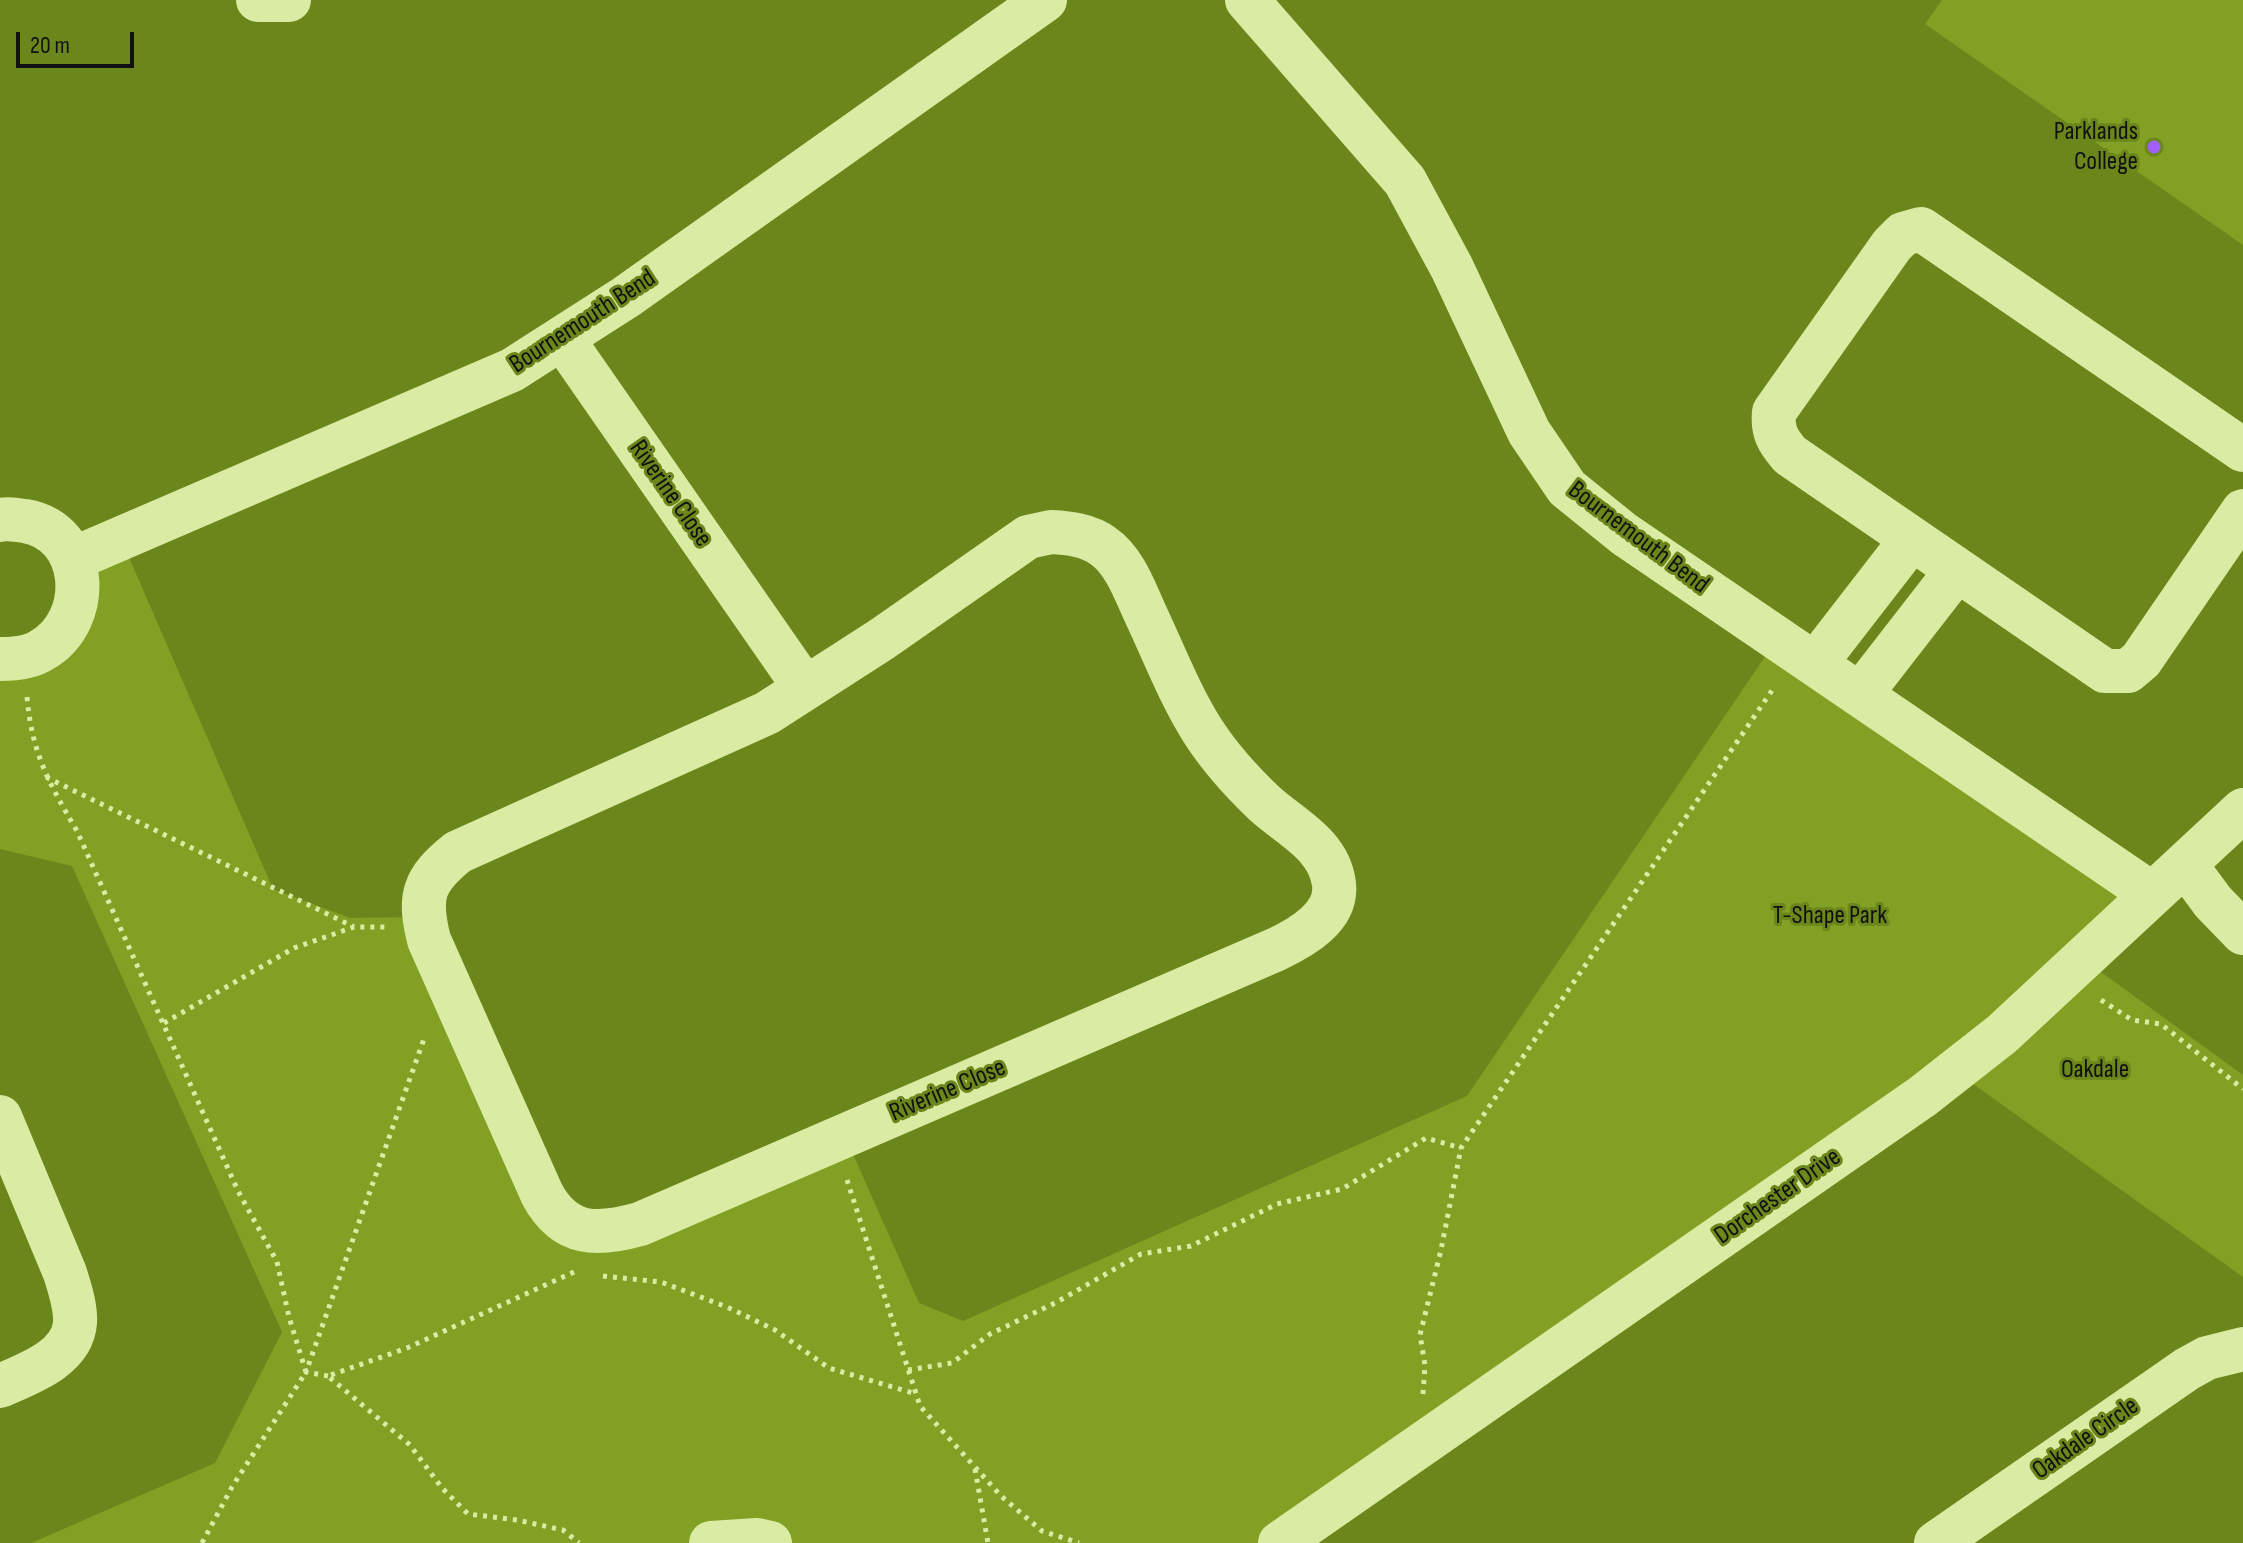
<!DOCTYPE html>
<style>
body{margin:0}
#map{position:relative;width:2243px;height:1543px;overflow:hidden;background:#6b871b;font-family:"Sofia Sans Condensed",sans-serif}
canvas{display:block}
.scale{position:absolute;left:16px;top:32px;width:118px;height:36px;box-sizing:border-box;border:4px solid #111;border-top:0;padding-left:10px;font-size:24px;line-height:28px;white-space:nowrap;color:#111;-webkit-text-stroke:6px #6b871b;paint-order:stroke}
</style>
<div id="map">
<canvas width="2243" height="1543"></canvas>
<div class="scale">20 m</div>
</div>
<script>
const ctx = document.querySelector('canvas').getContext('2d');
ctx.lineJoin = 'round';
function fillPath(path, color) {
  ctx.fillStyle = color;
  ctx.fill(path, 'evenodd');
}
function strokePath(path, color, width, dash) {
  ctx.strokeStyle = color;
  ctx.lineWidth = width;
  ctx.lineCap = dash ? 'butt' : 'round';
  ctx.setLineDash(dash || []);
  ctx.stroke(path);
}
function drawText(font, color, halo, rows, align = 'center') {
  ctx.font = font + ' "Sofia Sans Condensed",sans-serif';
  ctx.lineWidth = 6;
  ctx.setLineDash([]);
  ctx.textBaseline = 'middle';
  ctx.strokeStyle = halo;
  ctx.fillStyle = color;
  for (const [text, x, y, turn = 0] of rows) {
    ctx.save();
    ctx.translate(x, y);
    ctx.rotate((+turn || 0) * Math.PI / 180);
    ctx.textAlign = isNaN(turn) ? turn : align;
    if (halo) ctx.strokeText(text, 0, 0);
    ctx.fillText(text, 0, 0);
    ctx.restore();
  }
}
const green = new Path2D(`
 M1942,0H2243V245L1925,24Z
 M121,539L273,889L350,918L423,917L568,1225L845,1136L919,1303L963,1321L1467,1096L1777,639L2152,894L2083,959L2243,1075V1277L1955,1071L1280,1543H31L215,1463L282,1332L72,866L0,849V659L18,658L79,583Z`);
const path = new Path2D(`
 M27,697C32,754 49,783 77,831L238,1191L277,1262L289,1317L306,1372L232,1487L202,1543
 M46,777L354,927
 M2101,1000L2132,1020L2161,1024L2243,1089
 M164,1023L294,948L354,927H385
 M847,1180L920,1406L1001,1496L1042,1531L1079,1543
 M574,1272L407,1348L328,1376L410,1445L442,1488L468,1514L517,1520L563,1530L579,1543
 M603,1276L661,1282L727,1307L775,1330L829,1368L916,1394
 M908,1370L952,1363L990,1334L1055,1303L1141,1254L1191,1246L1277,1204L1342,1189L1426,1138L1461,1148
 M328,1376L306,1372L425,1036
 M1423,1394L1425,1365L1420,1335L1441,1250L1461,1148L1775,686
 M975,1469L988,1543`);
const minor = new Path2D(`
 M258,0H289
 M1247,0L1405,181L1452,268L1529,432L1567,488L1624,534L2152,894
 M562,338L805,688
 M2243,450L1921,229L1903,234L1892,245L1774,412C1772,432 1778,441 1790,455L2105,671H2128L2141,660L2243,511
 M0,520C8,518 16,520 25,521C89,532 94,620 42,650C30,658 14,659 0,659
 M1051,532C1069,533 1088,535 1103,546C1124,560 1135,591 1145,613C1164,653 1180,696 1204,733C1221,759 1242,782 1264,803C1290,827 1329,844 1334,884C1338,917 1302,937 1277,949L640,1224C597,1236 565,1237 542,1194L429,940C418,896 423,880 458,852L767,713L882,639L1028,537Z
 M73,559L512,370L626,297L1045,0
 M1815,664L1911,540
 M1860,695L1957,570
 M2185,864L2213,902L2243,933
 M0,1117L65,1273C70,1289 76,1307 75,1323C72,1359 27,1374 0,1386
 M711,1543L757,1540L770,1543
 M1280,1543L1923,1096L2002,1034L2243,810
 M1936,1543L2187,1369L2207,1358L2243,1349`);
const markers = [
 [2154,147,8,"#a05ffe"]
];
const poiNames = [
 ["Parklands",2138,132],
 ["College",2138,162]
];
const streetNames = [
 ["Bournemouth Bend",583,322,-33],
 ["Riverine Close",670,494,55],
 ["Bournemouth Bend",1638,538,37],
 ["Riverine Close",948,1091,-23],
 ["Dorchester Drive",1778,1197,-35],
 ["Oakdale Circle",2086,1439,-35]
];
const parkNames = [
 ["T-Shape Park",1830,916],
 ["Oakdale",2095,1070]
];
fillPath(green, '#82a024');
strokePath(path, '#daeca3', 5, [4, 6]);
strokePath(minor, '#daeca3', 44);
for (const [x, y, r, color] of markers) {
  const dot = new Path2D();
  dot.arc(x, y, r, 0, 2 * Math.PI);
  ctx.fillStyle = color;
  ctx.fill(dot);
  strokePath(dot, '#6b871b', 3);
}
drawText('26px', '#111', '#6b871b', poiNames, 'right');
drawText('26px', '#111', '#6b871b', streetNames);
drawText('26px', '#111', '#6b871b', parkNames);
</script>
